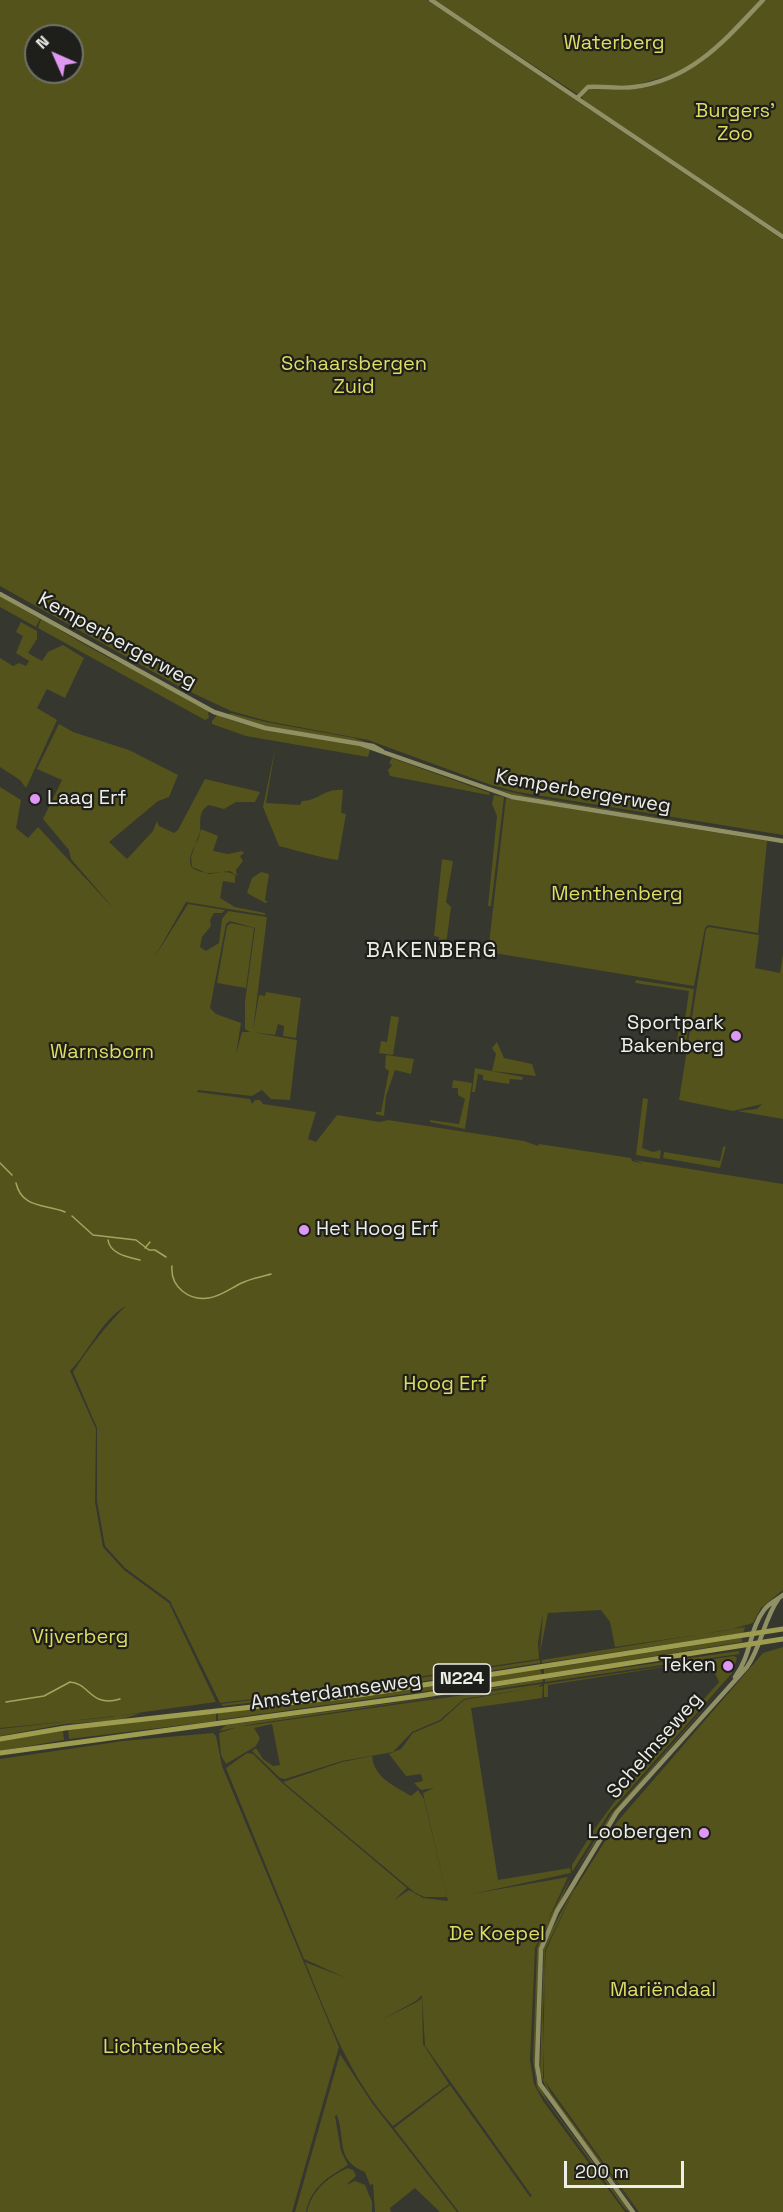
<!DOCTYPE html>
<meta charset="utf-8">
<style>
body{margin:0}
#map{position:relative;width:783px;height:2212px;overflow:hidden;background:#36372e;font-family:"Space Grotesk",sans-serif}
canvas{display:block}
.north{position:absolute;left:24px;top:24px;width:60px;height:60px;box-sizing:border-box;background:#1e1e1a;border:2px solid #71716c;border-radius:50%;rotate:315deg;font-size:16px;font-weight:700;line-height:24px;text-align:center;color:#eeeee8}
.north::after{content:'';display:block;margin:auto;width:21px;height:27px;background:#de98f3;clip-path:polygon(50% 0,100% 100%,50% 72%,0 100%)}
.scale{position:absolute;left:564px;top:2161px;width:120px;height:27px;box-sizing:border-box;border:3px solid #eeeee8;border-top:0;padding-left:8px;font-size:18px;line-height:21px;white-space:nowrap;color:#eeeee8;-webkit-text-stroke:4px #1e1e1a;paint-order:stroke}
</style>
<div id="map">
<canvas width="783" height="2212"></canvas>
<div class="north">N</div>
<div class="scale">200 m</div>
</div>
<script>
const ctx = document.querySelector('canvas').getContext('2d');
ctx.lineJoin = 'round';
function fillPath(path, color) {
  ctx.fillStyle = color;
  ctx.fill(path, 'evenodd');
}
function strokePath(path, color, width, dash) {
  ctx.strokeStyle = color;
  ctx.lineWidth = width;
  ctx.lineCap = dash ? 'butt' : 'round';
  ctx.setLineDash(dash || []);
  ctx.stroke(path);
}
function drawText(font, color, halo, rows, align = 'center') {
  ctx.font = font + ' "Space Grotesk",sans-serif';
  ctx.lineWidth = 4.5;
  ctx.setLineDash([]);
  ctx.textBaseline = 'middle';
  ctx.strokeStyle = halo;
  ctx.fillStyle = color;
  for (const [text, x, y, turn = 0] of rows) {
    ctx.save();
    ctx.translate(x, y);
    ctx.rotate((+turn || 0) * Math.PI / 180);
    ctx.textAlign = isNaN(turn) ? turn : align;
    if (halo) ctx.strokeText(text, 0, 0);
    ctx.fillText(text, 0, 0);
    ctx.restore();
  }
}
const green = new Path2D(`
 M0,0H427L783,240V835L518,792L491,785L368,740L267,721L231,711L182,688L0,586ZM36,36H72V72H36Z
 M434,0H761L714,49L683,71L637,85H589L577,94Z
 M765,0H783V234L583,100L582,96L590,89C605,89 620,91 636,89C693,81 727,40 765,0Z
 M0,596L40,619L36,627L0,607Z
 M41,619C69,635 99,654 126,666L208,711L209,718L205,720L38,628Z
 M21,622L37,631V639L28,653L42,661L48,652L63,645L84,658L65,698L47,689L37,708L57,720L26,788L20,780L0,767V658L13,666L19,663L26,666L29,661L16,653L23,636L16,632Z
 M230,713L266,722L354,738L372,744L266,726L229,715Z
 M217,715C266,735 322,730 370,750L368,757L246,736L212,724V721Z
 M59,724L73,732L129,750L178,775L169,797L158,801L109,842L127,859L153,831L157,821L159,826L174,833L178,830L205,779L260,792L255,802H236L224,809L209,805C198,811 201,820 200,831C200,844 185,853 192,868C212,879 221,867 235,875V883L223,881L220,898L235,907L265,913V915L186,902L154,958L188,904L225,910L222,913H214L210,920L211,926L202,937L200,947L206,951L219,943L222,919L228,911L267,917L253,1031L259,995L265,996L266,992L301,998L296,1038L283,1036L284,1026L278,1024L275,1035L252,1032L297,1040L290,1100L271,1099L262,1090L252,1096L198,1090L197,1092L250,1099L252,1104L255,1100H260L263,1104L316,1112L308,1139L316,1142L337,1115L380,1122L388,1120L524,1141L538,1146L539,1144L631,1158L632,1161L643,1164L634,1160L783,1184V1590L761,1608L753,1623L729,1630L615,1647L610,1622L601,1610L548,1613L540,1653L543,1613L538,1643L539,1659L343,1688L220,1703L170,1601L125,1568L105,1546L97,1501V1428L73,1372C88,1349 107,1324 126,1306C101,1320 89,1352 70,1371L96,1429L95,1502L103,1547L124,1570L169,1603L216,1702L101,1718L0,1728V787L21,800L16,828L28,838L38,827L114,909L71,859L69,850L43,819L62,780L37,769ZM230,921L255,928L245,1002V1029L250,1032H242L236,1054L241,1023L216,1014L210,1008L226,924Z
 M276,744L266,803L300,805L302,801C318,801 325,788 343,790L341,813L346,814L338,860C316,857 300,851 279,846L263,807Z
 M392,758L490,793L489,795L390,776L388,770L392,765L389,763Z
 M494,788L528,796L772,836L514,795Z
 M494,795L504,797L491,906H488L497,816L492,804Z
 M506,798L767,841L758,933L708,925L705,928L694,986L488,952Z
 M201,829L218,836L213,851L228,854L242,851L244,853L240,856L243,861L236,870L237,876L230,871L209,874L192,867L191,857Z
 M442,859L453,861L446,902L451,907L446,945L439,944V937L434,936Z
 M261,872L269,874L265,900L268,902L265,903L247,893L252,878Z
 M231,923L254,928L246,988L217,983L227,926Z
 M709,927L759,935L755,968L780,973L783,954V1119L737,1111L757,1109L762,1104L733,1111L679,1100L706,929Z
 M636,980L694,989L685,1050L676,1048L679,1027H684L689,991L635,983Z
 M391,1016L399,1017L393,1055L379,1053L381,1041L387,1042Z
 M497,1042L504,1058L532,1064L536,1076L492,1071L496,1054L492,1048Z
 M386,1055L414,1059L411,1074L395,1070L386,1096L384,1116L376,1114V1112H381L389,1071L385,1068Z
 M475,1068L523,1077L522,1080L510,1079L509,1084L483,1080V1075L478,1074L475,1092H472Z
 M453,1080L472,1083L465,1129L430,1122V1120L459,1124L465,1099L458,1095V1088H452Z
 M643,1098L648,1099L642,1148L653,1152L661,1150L660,1159L636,1155Z
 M726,1146L720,1168L663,1158L664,1152L720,1161L723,1147Z
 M745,1627L743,1633L542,1663V1660Z
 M742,1638V1642L544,1674V1669Z
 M783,1647V2212H639L544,2080L543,2013L546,1950L573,1892L617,1822L763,1653Z
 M739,1651V1654L545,1682V1679Z
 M734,1656L737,1658L732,1673L609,1813L572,1872V1865L593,1831L621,1793L719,1682L709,1660L548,1685V1697H544V1684Z
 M540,1660V1663L400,1685L399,1681Z
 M540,1669L542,1675L218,1720V1713Z
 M731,1677L616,1811L574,1874L611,1814Z
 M542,1679L543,1682L253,1724L219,1731L226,1725L446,1696Z
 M398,1681V1685L223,1706L221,1704Z
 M542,1684L538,1687L464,1699L440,1720L412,1732L393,1752L342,1761L285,1779L280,1778L252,1751L256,1748L263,1759L273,1766L280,1765L272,1724L254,1728L260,1738L256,1746L226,1764L221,1755L219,1733L238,1727Z
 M543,1686L542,1698L471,1708L498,1880L570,1868L571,1873L472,1894L568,1877L535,1948L530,2060L534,2084L543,2101L625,2212H459L394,2128L450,2085L530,2197L532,2196L425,2046L422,1995L416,2001L381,2020L417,2002L422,1998L423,2044L449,2084L393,2126C349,2077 329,2020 305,1962L346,1978L304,1959L226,1768L247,1753L253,1754L281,1782L407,1888L394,1900L409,1890L423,1898L448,1901L423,1793L434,1788L421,1790L414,1783L423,1781L421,1774L406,1776L389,1754L401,1749L413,1733L441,1721L464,1700Z
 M141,1713L120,1720L65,1724L0,1736V1729Z
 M216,1713V1721L69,1739L68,1730Z
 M63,1731L64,1740L0,1751V1741Z
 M213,1733L216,1736L222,1766L339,2047L292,2212H0V1759L123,1741Z
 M372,1756C374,1778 395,1786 411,1796L418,1790L424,1799L447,1897H424L414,1892L283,1782L342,1762Z
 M572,1875L539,1949L536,2078L548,2102L630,2212L625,2209L537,2088L533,2061L537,1948L544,1928Z
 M579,1879L545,1950L543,2078L551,2093L638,2212L551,2099L540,2074L544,1944Z
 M340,2054L372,2103L457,2212H440L415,2188L390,2208L391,2212H375L373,2184L370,2185L365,2172C335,2160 346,2140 337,2115L335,2116L341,2151L348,2165C328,2177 311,2187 306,2212H295Z
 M348,2168L353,2170L356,2176L346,2185L355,2181L365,2185L372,2202V2212H307C312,2190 328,2177 348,2168Z`);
const stream = new Path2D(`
 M0,1163L12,1175
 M16,1183C22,1209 46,1204 65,1212
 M72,1216L93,1235L136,1240L149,1250H155L166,1257
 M108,1240C110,1254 128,1257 140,1260
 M145,1248L150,1242
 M172,1266C170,1287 189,1301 209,1298C222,1296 232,1287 244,1282C252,1278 262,1277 271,1274
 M6,1702L44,1696L70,1682C90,1683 90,1708 120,1699`);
const secondary = new Path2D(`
 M431,0L783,237
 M577,98L588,87C603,86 619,89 634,87C692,80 726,39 763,0
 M0,594L214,712L265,728L373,746L382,751
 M360,744L512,797L783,841
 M735,1677C752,1654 749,1630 764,1610C769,1603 777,1600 783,1595
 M633,2212L540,2084L537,2065L541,1949L557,1911L617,1812L747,1667C762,1646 763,1620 779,1598`);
const primary = new Path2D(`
 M0,1739L65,1728L359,1695L783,1629
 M0,1753L419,1696L783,1639`);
const markers = [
 [35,799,6,"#de98f3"],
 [736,1036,6,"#de98f3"],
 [304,1230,6,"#de98f3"],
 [728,1666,6,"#de98f3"],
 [704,1833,6,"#de98f3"]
];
const shields = [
 [462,1679,57]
];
const shieldNames = [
 ["N224",462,1679]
];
const parkNames = [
 ["Waterberg",614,44],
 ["Burgers'",735,112],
 ["Zoo",735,135],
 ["Schaarsbergen",354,365],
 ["Zuid",354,388],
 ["Menthenberg",617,895],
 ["Warnsborn",102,1053],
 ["Hoog Erf",445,1385],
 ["Vijverberg",80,1638],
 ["De Koepel",497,1935],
 ["Mariëndaal",663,1991],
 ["Lichtenbeek",163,2048]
];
const streetNames = [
 ["Kemperbergerweg",117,641,29],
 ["Kemperbergerweg",583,792,10],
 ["Amsterdamseweg",336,1692,-8],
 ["Schelmseweg",655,1746,-49]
];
const poiNames = [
 ["Laag Erf",47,799,"left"],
 ["Sportpark",724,1024],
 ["Bakenberg",724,1047],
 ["Het Hoog Erf",316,1230,"left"],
 ["Teken",716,1666],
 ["Loobergen",692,1833]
];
const neighbourhoodNames = [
 ["BAKENBERG",432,951]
];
fillPath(green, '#54531b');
strokePath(stream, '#a6a45e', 1.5);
strokePath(secondary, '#909064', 4.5);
strokePath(primary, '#9d9c4f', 5);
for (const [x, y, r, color] of markers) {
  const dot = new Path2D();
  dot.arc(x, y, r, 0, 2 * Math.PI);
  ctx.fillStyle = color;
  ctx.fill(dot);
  strokePath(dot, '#1e1e1a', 2);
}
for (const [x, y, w] of shields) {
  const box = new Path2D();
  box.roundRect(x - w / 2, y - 15, w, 30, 4.5);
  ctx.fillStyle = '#1e1e1a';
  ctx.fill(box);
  strokePath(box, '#eeeee8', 1.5);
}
drawText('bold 18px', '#eeeee8', null, shieldNames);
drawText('20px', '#dfdd61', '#1e1e1a', parkNames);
drawText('20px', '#eeeee8', '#1e1e1a', streetNames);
drawText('20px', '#eeeee8', '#1e1e1a', poiNames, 'right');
ctx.letterSpacing = '1.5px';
drawText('21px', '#eeeee8', '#1e1e1a', neighbourhoodNames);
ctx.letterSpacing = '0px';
</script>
